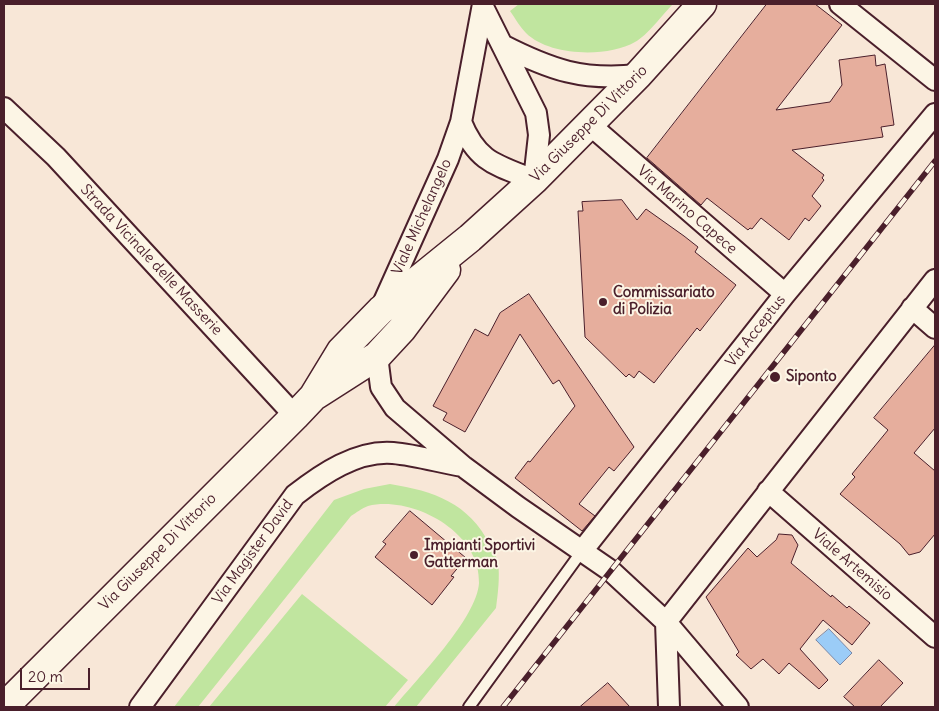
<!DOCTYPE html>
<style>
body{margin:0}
#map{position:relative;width:939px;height:711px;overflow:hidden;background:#f8e7d7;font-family:Delius,sans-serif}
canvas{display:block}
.frame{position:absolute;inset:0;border:5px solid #4a1f2b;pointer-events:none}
.scale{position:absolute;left:20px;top:668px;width:70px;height:22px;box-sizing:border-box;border:2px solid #4a1f2b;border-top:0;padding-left:6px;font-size:15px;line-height:18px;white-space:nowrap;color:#4a1f2b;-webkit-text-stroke:4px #fcf5e5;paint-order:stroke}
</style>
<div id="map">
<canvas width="939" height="711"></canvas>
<div class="frame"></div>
<div class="scale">20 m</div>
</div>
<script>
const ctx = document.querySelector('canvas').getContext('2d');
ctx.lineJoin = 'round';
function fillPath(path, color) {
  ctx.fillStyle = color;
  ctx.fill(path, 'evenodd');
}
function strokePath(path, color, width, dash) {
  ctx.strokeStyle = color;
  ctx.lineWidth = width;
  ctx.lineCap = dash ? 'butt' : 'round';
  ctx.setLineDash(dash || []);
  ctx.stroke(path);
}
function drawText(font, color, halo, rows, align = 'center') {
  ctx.font = font + ' Delius,sans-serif';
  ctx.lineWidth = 4;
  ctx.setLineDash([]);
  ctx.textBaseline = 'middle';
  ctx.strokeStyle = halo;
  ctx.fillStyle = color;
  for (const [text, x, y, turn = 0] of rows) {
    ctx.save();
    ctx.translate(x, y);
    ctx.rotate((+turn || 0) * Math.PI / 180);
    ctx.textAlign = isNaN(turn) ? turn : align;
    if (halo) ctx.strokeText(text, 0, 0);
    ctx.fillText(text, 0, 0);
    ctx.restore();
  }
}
const green = new Path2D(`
 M519,4H673C663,14 647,36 635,42C607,58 549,56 526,33C520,27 515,18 510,11Z
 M390,484C434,491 469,503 490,545C492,550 497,557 498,562C500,577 498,593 496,608L416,707H394C417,679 477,618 479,583C481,532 412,495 368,506C362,508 356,513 351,516L198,707H174L334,500L364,489Z
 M302,594L408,680L385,707H209Z`);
const water = new Path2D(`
 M829,629L852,653L840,665L816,640Z`);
const building = new Path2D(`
 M767,4H815L842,25L776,110L830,102L842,85L839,60L875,55L876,66L885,64L894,125L881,127L883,137L792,150L824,175L822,178L824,180L812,196L821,206L809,221L805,218L789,240L761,218L752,229L750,228L748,230L707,198L701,205L647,158Z
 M622,200L637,220L646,209L684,236L698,247L695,252L736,285L700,331L697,328L654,383L639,371L634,378L629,374L626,377L585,337L578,211H583L582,202Z
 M529,294L634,447L614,471L609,467L579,504L595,516L582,531L515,478L528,461L530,462L575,406L559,380L553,384L520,334L465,432L443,420L447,413L433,406L475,329L488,336L500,313Z
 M935,345V428L914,453L935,471V534L920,552L909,555L900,544L840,494L855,477L852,474L888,430L874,418Z
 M410,511L466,558L451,576L454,577L432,605L375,557L386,544L383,542Z
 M779,534L792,535L798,545L791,563L831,597L832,595L847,608L849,606L870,623L852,645L823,620L800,649L828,680L819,689L789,663L779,674L763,659L751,669L736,655L739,652L706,597L748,548L757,557L776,540Z
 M879,660L903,683L880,707H855L844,697Z
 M608,683L630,707H580Z`);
const lane = new Path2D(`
 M469,707L582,551`);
const street = new Path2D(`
 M840,4L935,80
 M502,45C551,70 583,81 638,75
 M4,108L56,157L295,416
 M461,122C477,162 496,165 534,180L539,135L536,113L483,7
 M589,124L785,294
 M382,306L448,159L461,122L483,4
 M912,308L935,328
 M377,356L381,387L395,408L464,467L518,507L611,571L666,622L738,707
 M768,491L935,637
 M582,551L785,294L935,114
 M666,622L935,280
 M666,622L669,707
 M140,707L295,495C322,474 357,450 393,453C416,455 439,462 462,466`);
const secondary = new Path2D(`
 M316,395L377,356L402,329L446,270
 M4,707L295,416L313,397L341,351L381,310L470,238L534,180L638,75L702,4`);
const rail = new Path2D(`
 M503,707L935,161`);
const markers = [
 [603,302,5,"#4a1f2b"],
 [775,377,6,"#4a1f2b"],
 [414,555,5,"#4a1f2b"]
];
const streetNames = [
 ["Via Giuseppe Di Vittorio",589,124,-45],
 ["Via Marino Capece",687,210,41],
 ["Viale Michelangelo",422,217,-66],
 ["Strada Vicinale delle Masserie",151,260,47],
 ["Via Acceptus",756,331,-52],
 ["Via Giuseppe Di Vittorio",158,552,-45],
 ["Via Magister David",253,552,-54],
 ["Viale Artemisio",852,565,41]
];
const poiNames = [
 ["Commissariato",613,293],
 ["di Polizia",613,310],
 ["Siponto",786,377],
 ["Impianti Sportivi",424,546],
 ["Gatterman",424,563]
];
fillPath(green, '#c0e59f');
fillPath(water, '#9bccf7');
strokePath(water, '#7b87a5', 1);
fillPath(building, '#e6ae9d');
strokePath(building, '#4a1f2b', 1);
strokePath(lane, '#4a1f2b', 14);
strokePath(street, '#4a1f2b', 24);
strokePath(secondary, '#4a1f2b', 31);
strokePath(lane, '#fcf5e5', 10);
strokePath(street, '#fcf5e5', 20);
strokePath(secondary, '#fcf5e5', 28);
strokePath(rail, '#4a1f2b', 5.5);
strokePath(rail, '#fcf5e5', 4, [11]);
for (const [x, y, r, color] of markers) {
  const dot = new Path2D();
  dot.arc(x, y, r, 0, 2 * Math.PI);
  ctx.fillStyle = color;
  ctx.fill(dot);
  strokePath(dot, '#fcf5e5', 2);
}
drawText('15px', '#4a1f2b', '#fcf5e5', streetNames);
drawText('bold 15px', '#4a1f2b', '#fcf5e5', poiNames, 'left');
</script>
